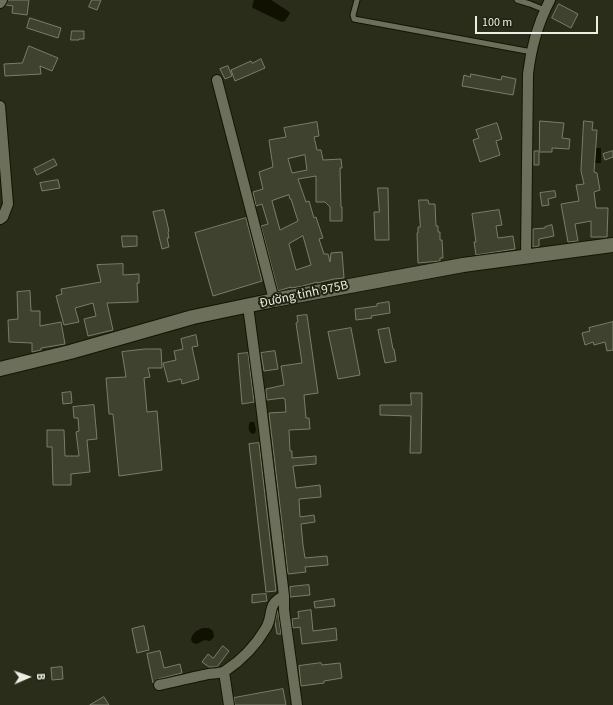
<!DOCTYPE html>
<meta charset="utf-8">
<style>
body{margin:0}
#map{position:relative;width:613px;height:705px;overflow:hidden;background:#2b2d1b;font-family:"Source Sans 3",sans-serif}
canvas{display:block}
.north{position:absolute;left:8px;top:657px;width:40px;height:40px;-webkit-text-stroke:3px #212311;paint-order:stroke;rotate:88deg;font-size:11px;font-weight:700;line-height:16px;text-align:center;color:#edeee3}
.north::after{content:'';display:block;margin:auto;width:14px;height:18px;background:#edeee3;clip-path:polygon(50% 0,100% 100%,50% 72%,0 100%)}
.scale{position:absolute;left:475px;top:16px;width:123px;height:18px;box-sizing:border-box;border:2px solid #edeee3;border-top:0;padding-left:5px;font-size:12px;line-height:14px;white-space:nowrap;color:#edeee3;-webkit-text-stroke:3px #212311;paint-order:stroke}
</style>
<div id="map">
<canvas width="613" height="705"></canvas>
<div class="north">B</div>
<div class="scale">100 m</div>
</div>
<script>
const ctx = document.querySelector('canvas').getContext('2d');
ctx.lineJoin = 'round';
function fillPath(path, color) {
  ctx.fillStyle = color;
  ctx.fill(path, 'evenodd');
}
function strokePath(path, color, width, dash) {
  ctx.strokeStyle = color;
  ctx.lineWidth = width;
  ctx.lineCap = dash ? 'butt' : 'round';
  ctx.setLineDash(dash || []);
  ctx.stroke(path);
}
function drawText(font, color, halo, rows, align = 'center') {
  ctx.font = font + ' "Source Sans 3",sans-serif';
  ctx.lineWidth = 4;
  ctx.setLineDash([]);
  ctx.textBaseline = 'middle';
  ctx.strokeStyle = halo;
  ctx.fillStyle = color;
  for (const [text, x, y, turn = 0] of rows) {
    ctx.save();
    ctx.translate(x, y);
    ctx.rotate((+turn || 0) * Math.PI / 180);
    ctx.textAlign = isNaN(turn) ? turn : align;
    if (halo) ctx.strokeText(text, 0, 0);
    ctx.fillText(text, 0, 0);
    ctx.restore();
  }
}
const water = new Path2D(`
 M254,0H271L288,11L290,13L285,21L282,22L253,8L252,7Z
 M596,148H601V163H595Z
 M250,422H254L256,430L255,433L252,434C248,431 248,426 250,422Z
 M203,628H209L213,631L214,637L210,641L204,640L197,644L193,643L191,640C192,633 197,630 203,628Z`);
const building = new Path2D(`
 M8,0H29L27,15L12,13L13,6L6,5Z
 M92,0H101L97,10L89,7Z
 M559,4L578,14L571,28L552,18Z
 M30,18L61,28L58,38L27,28Z
 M72,31H84V39H79V40H71Z
 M29,46L58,58L52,71L40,66L41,74L5,76L4,64L22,63Z
 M261,59L265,68L235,81L231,70L251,61L252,63Z
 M228,66L232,76L225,79L220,69Z
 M471,74L501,80L502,76L516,79L513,95L462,86L464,75L470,77Z
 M540,121L564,123L562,138L570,139L569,149L552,148V152H539V165H534V151H539Z
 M584,121L593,122L592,130H597L594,172L597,173L600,190L594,192L596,208H608L607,237H591V221L575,224L578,241L568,242L561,204L579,201L576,185L584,184L581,171Z
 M317,122L319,136L314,137L317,150H321L323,160L341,159L342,168H340L341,207H342V221H330V207L325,202H316V176L298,179L306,202L309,201L314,218L316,217L323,238L319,239L324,254H328L330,262L331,253L342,252L344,278L334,279L317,283V282L303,286L291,288V287L278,291L261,226L268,224L262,204L256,206L253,192L263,189L259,172L273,167L269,140L286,137L284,128ZM305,155L307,170L292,173L288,159ZM289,195L290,199H291L298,221L280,230L272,201ZM303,236L311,265L296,270L289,244Z
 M497,123L502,139L496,141L500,155L480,162L473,140L479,138L476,130Z
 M613,151V157L605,160L603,154Z
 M54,159L57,165L37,175L34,169Z
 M58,180L60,188L42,191L40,183Z
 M378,188H388L389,240H375L374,212H379Z
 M555,191L556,197L548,199L549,205L542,206L540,193Z
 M419,200H428L429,204H435L436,226H438V232H440V240H442L443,258H440V261L418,263L417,233H418V227H420Z
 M164,210L169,231L168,232L169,238H167L169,247L162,249L153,212Z
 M499,210L502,225L496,226L498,238L513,236L515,249L476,255L474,242H476L472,214Z
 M246,218L262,281L213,296L195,233Z
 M552,225L554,236L539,239V246L533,247V229L545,228V227Z
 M122,236H137V246L123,247Z
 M123,264V275L139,274V283H137L138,302L107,303L113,330L88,336L84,319L96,316L93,303L75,308L79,322L64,325L56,296L62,294L61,289L101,282L97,265Z
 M30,291L31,311H40V326L61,322L65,344L41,348V350L32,352V343L9,342L8,320L18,319L17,292Z
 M389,302L390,313L371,316L372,318L356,320L355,309L377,306V304Z
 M307,315L318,393L304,395L306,418H309L310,429L289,430L290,451H292V458L316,456V464L293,466L296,488L320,485L321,497L299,499L300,517L314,515L315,522L301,524L303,545L305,558L327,556L328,565L305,567L306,572L288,574L269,413L286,412L285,399L283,398L267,400L266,392V389L284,385L281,366L302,363L296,323L298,322L297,316Z
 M613,322V350L607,351L605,342L594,345L593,342L585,345L582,333L590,331L589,328Z
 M351,328L360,375L338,379L328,332Z
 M389,328L393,349H394L396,361L385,363L378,330Z
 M196,335L198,346L192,347L199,379L182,384L181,379L168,382L163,363L176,360L174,351L183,349L181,339Z
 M145,349H161L162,368H148L150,377L144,378L147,412L157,411L162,470L119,476L113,414H109L106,378L126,377L122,352Z
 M275,351L278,369L264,371L261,353Z
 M248,353L254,402L242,404L238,354Z
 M71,392L72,403L63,404L62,393Z
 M411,393H422L421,453H410L411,416L380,415V405H411Z
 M94,405L97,439L87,440L90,472L71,474V485H53L52,447H47V430H64L65,456H79L76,432L79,431L78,418H74L73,407Z
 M259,443L276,591L266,592L249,444Z
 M309,585L310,595L290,597V587Z
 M266,594L267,601L252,603V595Z
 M334,599L335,606L315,608L314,602Z
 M311,610L313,631L336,628L337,640L302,644L300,627L293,628L292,619L299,618L298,612Z
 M278,611L281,634H277L275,622Z
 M144,626L149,650L137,653L132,629Z
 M223,646L229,651L217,667H209L202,662L208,654L213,658Z
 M160,651L164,668L180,664L182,673L158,679L153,683L147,654Z
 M321,663L322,665L340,663L342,678L324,681V683L301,686L299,666Z
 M62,667L63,679L52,680L51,668Z
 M283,689L286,705H235L234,698Z
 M104,697L109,705H90Z`);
const lane = new Path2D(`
 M357,0L353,15L354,19L532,52
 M517,0L530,4L545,10`);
const street = new Path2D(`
 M0,3L2,0
 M217,80L274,300
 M0,106L8,204L3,217L0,219
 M526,257L528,74C531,48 538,23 550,0
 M248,306L260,396L284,596V610L297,705
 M224,672L229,705
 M159,685C174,682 189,678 204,675C211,673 220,674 225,671C242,660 256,645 266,628C274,615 266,604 284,596`);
const secondary = new Path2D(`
 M0,369L70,352L193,317L274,300L463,265L613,245`);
const streetNames = [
 ["Đường tỉnh 975B",304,295,-12]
];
fillPath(water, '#101100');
fillPath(building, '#3f422f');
strokePath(building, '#7a7d68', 1);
strokePath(lane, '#131505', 7);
strokePath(street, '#131505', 12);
strokePath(secondary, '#131505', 16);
strokePath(lane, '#6c6f5a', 5);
strokePath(street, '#6c6f5a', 10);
strokePath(secondary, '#6c6f5a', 14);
drawText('13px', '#edeee3', '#212311', streetNames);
</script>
